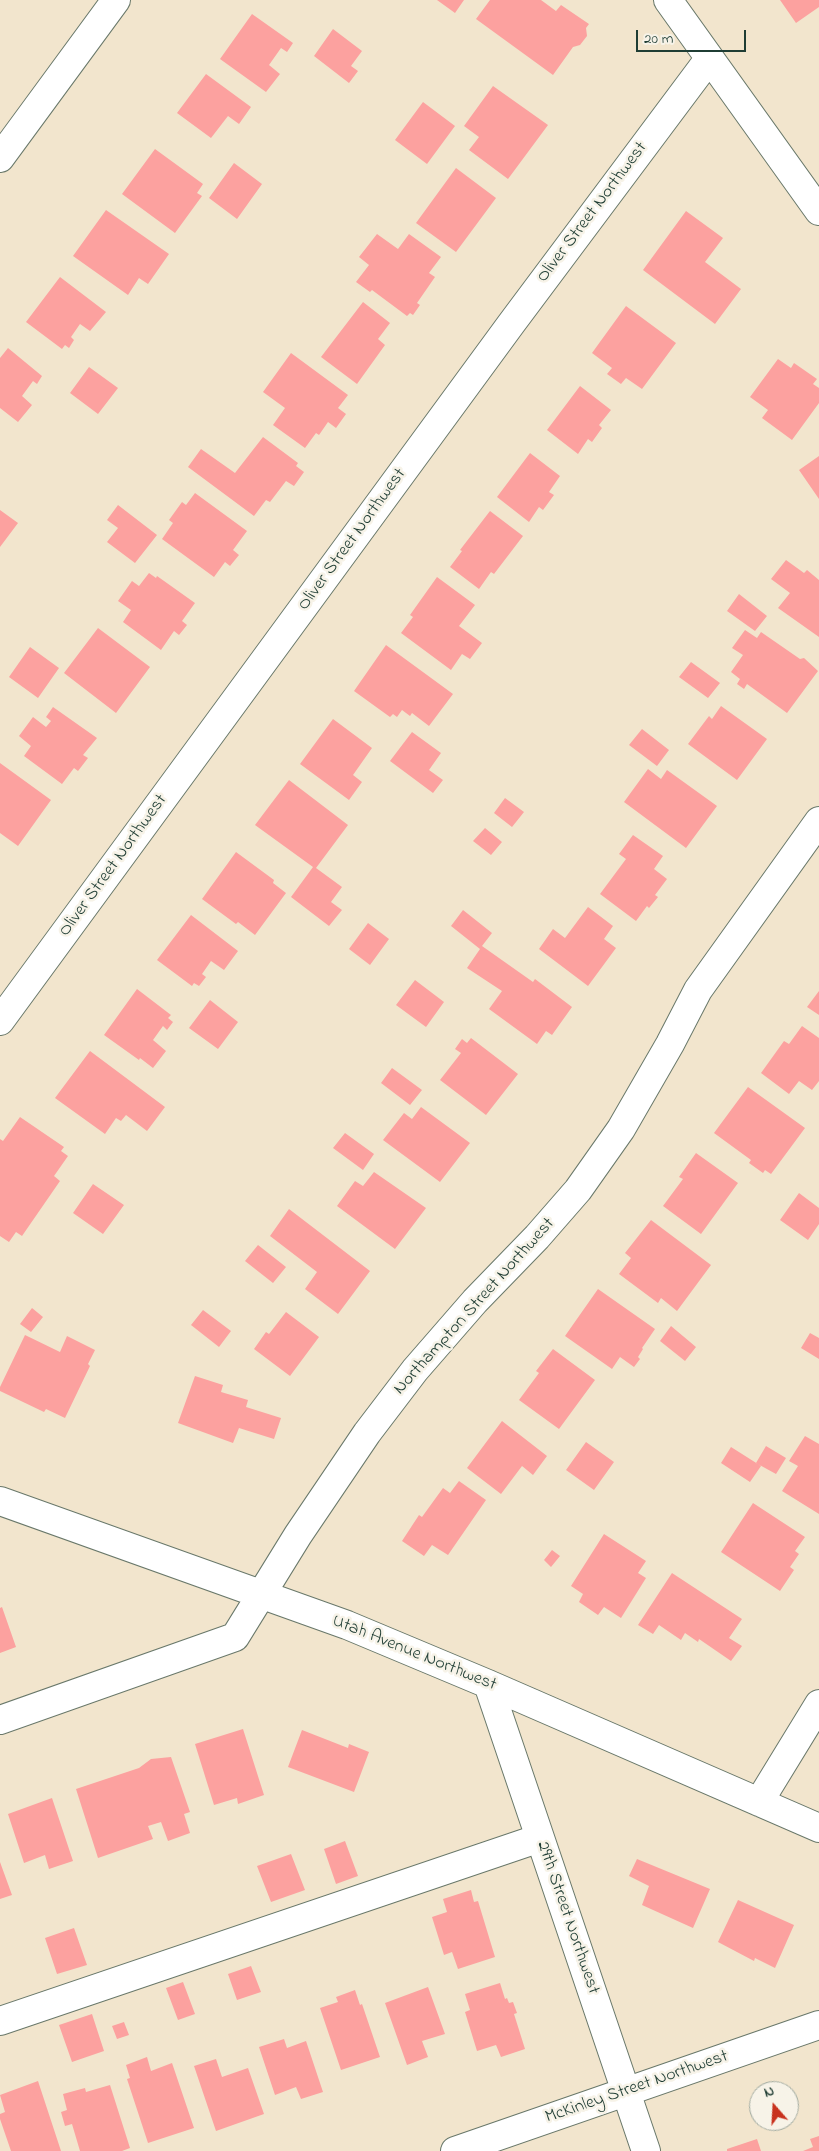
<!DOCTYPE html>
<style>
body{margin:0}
#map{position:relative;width:819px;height:2151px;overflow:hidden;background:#f2e5cd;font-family:"Indie Flower",sans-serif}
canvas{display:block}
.north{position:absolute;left:749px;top:2081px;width:50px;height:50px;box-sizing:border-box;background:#f7f3e8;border:1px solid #a1aaa0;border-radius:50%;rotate:341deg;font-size:14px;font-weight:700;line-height:20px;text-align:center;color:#1f3d34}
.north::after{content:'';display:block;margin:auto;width:18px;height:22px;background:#c8321e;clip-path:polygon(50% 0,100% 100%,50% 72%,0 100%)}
.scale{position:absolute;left:636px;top:30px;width:110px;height:22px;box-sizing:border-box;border:2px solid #1f3d34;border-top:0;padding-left:6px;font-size:15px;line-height:18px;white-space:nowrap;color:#1f3d34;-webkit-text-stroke:4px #f7f3e8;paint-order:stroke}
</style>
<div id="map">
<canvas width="819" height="2151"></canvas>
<div class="north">N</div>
<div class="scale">20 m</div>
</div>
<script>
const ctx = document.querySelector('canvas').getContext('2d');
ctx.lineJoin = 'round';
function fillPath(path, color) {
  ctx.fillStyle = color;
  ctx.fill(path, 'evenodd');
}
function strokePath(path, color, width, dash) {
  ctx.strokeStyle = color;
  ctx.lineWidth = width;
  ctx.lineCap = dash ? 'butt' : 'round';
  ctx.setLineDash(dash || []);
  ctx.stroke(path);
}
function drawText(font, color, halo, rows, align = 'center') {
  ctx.font = font + ' "Indie Flower",sans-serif';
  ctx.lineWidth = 5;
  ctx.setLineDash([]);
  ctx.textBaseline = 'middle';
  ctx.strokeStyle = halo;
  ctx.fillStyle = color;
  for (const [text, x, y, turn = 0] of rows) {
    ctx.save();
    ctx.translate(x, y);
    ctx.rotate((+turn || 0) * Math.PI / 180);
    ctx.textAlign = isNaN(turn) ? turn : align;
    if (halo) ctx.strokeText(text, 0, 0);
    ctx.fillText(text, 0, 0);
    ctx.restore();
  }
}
const building = new Path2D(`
 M437,0H464L455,13Z
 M490,0H541L556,11L561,5L589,24L586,28L587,36L580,45L573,47L553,75L476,19Z
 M780,0H819V7L796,23Z
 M252,14L293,43L287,52L281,48L269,65L280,74L266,92L220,59Z
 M333,29L362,51L351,66L358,71L349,83L314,56Z
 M206,74L251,107L239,124L228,116L211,138L177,113Z
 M493,86L548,125L508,179L469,150L479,137L464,126Z
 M423,102L455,126L427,164L395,140Z
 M155,149L203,184L197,193L202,196L175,233L122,194Z
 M234,163L262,184L237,219L209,198Z
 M456,168L496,198L456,252L416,223Z
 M106,210L169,254L148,284L139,278L128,295L73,256Z
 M686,211L723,238L705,262L741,289L715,324L643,270Z
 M377,234L398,249L409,234L441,257L429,273L435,277L417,303L420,305L413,315L410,313L407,316L372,290L370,292L356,282L369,265L359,257Z
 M60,277L106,312L90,331L80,324L71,337L74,340L69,348L65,345L62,349L26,322Z
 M363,302L390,323L378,339L385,345L357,384L321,357Z
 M626,306L676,343L642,389L626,378L621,384L607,374L612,368L592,353Z
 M8,348L42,376L37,384L33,381L22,396L32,405L18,422L0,408V358Z
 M291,353L348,395L338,408L346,414L336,428L328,422L319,435L316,433L305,448L273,425L285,408L263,392Z
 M778,359L791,368L794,363L817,379L813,384L819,388V403L792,440L762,418L768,410L750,397Z
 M89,367L118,388L98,414L70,393Z
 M580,386L611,410L599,425L602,428L592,442L588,439L578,454L547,430Z
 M263,437L298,463L296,466L304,472L294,486L286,481L270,502L266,500L254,516L188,467L201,449L235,473Z
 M530,453L560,476L549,492L554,495L543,510L539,507L529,522L497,497Z
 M819,456V499L799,470Z
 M195,493L247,531L233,550L239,555L230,566L225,562L214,577L162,539L173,523L169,520L182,502L186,505Z
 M118,505L157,535L135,563L107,542L118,528L107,520Z
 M0,510L18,523L0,547Z
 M490,511L523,536L494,574L491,572L479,589L450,567L462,551L460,550Z
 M786,560L804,573L807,570L819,580V637L778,608L790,593L771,579Z
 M149,573L156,578L157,576L195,603L182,621L187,625L179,635L174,631L161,650L123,622L131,610L118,601L132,581L139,586Z
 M437,577L475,605L459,626L482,643L470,659L462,654L451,670L401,633L413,617L410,615Z
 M739,594L767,616L755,631L727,611Z
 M98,628L150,667L116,713L64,673Z
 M745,630L757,638L761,632L800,659L804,658L818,671L787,713L747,684L744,689L737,684L740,679L731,672L743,655L732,648Z
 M386,645L453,694L429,726L412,713L410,716L402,710L397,717L393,714L390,717L354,691Z
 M30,647L59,668L38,698L9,677Z
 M691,662L720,683L708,698L679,677Z
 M721,706L767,739L737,780L688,744L709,716L712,719Z
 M53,707L97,738L83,755L88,758L78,771L74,768L62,784L24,756L31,746L19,736L33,717L46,727L51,721L46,717Z
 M333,719L372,748L353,775L362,782L349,800L300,764Z
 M642,729L669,750L657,766L629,745Z
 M412,732L441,753L429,770L443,780L433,793L390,761Z
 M0,763L51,800L18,846L0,833Z
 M648,769L661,779L667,770L717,806L686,848L624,802Z
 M289,780L348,825L316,868L342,887L331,902L342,910L329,926L291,897L313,867L255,825Z
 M505,798L524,812L512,827L494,813Z
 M485,828L502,842L491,855L473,841Z
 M633,835L663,856L654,869L667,879L655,895L658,897L649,908L647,906L636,921L600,894L626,859L619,854Z
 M236,852L274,880L273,883L286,893L255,935L238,922L236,924L202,899Z
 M588,907L613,926L604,939L616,948L588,986L539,949L553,929L565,938Z
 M463,910L492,933L482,946L533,982L535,979L572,1007L552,1035L546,1031L537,1044L489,1009L502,991L467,968L480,949L451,926Z
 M191,915L238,951L224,970L211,961L202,974L206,977L199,986L194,983L192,986L157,960Z
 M368,923L389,939L370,965L349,949Z
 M415,980L444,1002L426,1027L396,1005Z
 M137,989L171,1015L168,1018L173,1022L167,1030L163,1026L153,1040L166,1051L153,1068L140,1058L139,1060L104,1035Z
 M819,991V1015L807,1007Z
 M210,1000L238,1022L218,1049L189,1028Z
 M802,1026L819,1038V1081L812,1090L799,1081L789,1094L761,1073L784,1041L789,1044Z
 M471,1038L518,1074L486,1115L440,1080L461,1053L455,1049L462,1039L467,1043Z
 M90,1051L165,1107L147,1131L126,1115L121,1121L116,1118L105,1134L55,1098Z
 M392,1068L422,1090L410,1105L381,1083Z
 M748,1087L805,1128L771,1174L765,1170L763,1173L749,1163L751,1160L714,1133Z
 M421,1107L470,1143L440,1182L383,1140L404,1113L412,1119Z
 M20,1117L64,1147L61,1151L68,1156L54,1176L60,1181L22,1236L16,1232L9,1242L0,1236V1139L3,1141Z
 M345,1133L374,1154L363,1170L333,1148Z
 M696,1153L738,1183L701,1234L663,1206L683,1179L679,1177Z
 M374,1172L426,1208L395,1249L337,1206L355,1181L363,1186Z
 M93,1184L124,1205L103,1234L73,1213Z
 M799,1193L819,1208V1224L808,1240L780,1220Z
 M289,1209L370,1271L338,1314L305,1289L317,1272L270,1236Z
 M651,1220L711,1265L677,1311L661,1298L658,1303L619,1274L631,1258L625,1253Z
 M258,1245L286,1267L273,1283L245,1261Z
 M598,1289L655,1329L642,1348L643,1349L638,1357L640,1359L634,1367L620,1357L612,1369L565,1336Z
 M32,1308L43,1317L31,1332L20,1324Z
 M203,1310L231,1331L219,1347L191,1325Z
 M286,1312L319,1337L290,1376L254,1349L266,1332L269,1334Z
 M671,1326L696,1347L685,1361L660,1341Z
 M810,1333L819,1338V1359L801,1348Z
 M25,1335L60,1352L67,1336L95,1350L88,1364L90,1366L65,1418L46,1409L44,1412L0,1391V1387Z
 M553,1349L595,1380L559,1429L519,1400L539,1373L536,1371Z
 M195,1376L223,1385L221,1392L248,1400L246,1407L281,1418L274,1439L239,1428L233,1443L178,1423Z
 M502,1421L547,1456L533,1475L522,1466L501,1494L467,1468Z
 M805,1436L819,1444V1514L782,1491L798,1466L789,1461Z
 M586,1442L614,1462L594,1490L566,1470Z
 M766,1446L786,1458L776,1474L756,1463Z
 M731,1447L761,1466L750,1482L721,1463Z
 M459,1481L486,1500L448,1555L432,1545L424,1556L402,1541L419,1515L422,1517L443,1488L450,1493Z
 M753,1503L805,1537L795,1551L799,1554L790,1567L794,1570L780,1591L721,1552Z
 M604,1534L646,1561L638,1573L646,1578L621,1618L604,1607L598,1615L579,1602L583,1594L571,1586Z
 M552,1550L560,1556L551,1567L544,1560Z
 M672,1573L742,1619L729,1638L742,1646L731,1661L699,1639L698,1642L685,1633L681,1640L659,1625L653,1634L638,1625Z
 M2,1607L16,1647L0,1653V1608Z
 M243,1729L264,1795L238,1804L237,1798L214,1805L195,1744Z
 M302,1730L348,1748L349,1744L369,1752L354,1792L288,1767Z
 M171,1757L190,1812L184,1814L190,1833L168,1841L161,1822L148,1826L153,1839L98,1858L76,1789L139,1768L151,1759Z
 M52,1798L73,1861L49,1869L45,1855L24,1863L8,1814Z
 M345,1841L358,1876L336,1884L324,1849Z
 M291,1854L305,1890L271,1902L257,1866Z
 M637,1859L710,1889L693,1928L642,1905L649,1886L629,1876Z
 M0,1862L12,1895L0,1899Z
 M471,1890L474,1902L478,1901L495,1957L458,1969L452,1952L444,1955L432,1917L447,1912L443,1899Z
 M738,1900L794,1925L775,1968L755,1958L754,1961L718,1942Z
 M74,1928L87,1965L57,1974L45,1938Z
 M251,1966L261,1992L237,2000L228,1974Z
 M183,1982L195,2014L178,2020L166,1988Z
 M500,1983L505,1999L507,1998L509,2003L513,2002L517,2013L514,2014L525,2049L501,2057L496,2045L477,2051L465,2012L470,2010L465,1994Z
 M428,1987L445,2034L422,2041L428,2057L407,2065L385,2003Z
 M355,1990L360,2005L362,2004L380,2057L341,2070L320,2008L338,2002L336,1997Z
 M92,2014L104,2051L72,2062L59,2025Z
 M124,2022L129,2035L117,2039L112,2026Z
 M284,2039L287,2048L306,2041L323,2092L301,2099L296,2087L275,2095L259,2047Z
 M147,2057L151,2071L172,2063L194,2128L148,2143L127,2079L130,2078L126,2065Z
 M216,2059L222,2077L248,2068L264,2114L216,2131L194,2066Z
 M38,2081L61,2151H11L0,2119V2114L5,2112L0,2095Z
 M110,2085L130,2148L122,2151H80L72,2124L65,2126L61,2112L67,2110L63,2094L85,2088L86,2092Z
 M819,2136V2151H803L813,2147L810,2139Z
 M757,2139L761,2151H727V2149Z`);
const minor = new Path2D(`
 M668,0L819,211
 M0,158L116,0
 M0,1021L511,324L709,59
 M0,1501L347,1625L488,1684L819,1828
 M488,1684L646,2151
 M0,1720L235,1637L298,1535L367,1433L415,1370L475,1301L537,1237L578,1190L621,1129L670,1044L698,990L819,821
 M759,1802L819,1704
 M0,2021L540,1838
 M455,2151L819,2025`);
const streetNames = [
 ["Oliver Street Northwest",593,213,-53],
 ["Oliver Street Northwest",353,540,-54],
 ["Oliver Street Northwest",114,866,-54],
 ["Northampton Street Northwest",475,1307,-48],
 ["Utah Avenue Northwest",414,1654,22],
 ["29th Street Northwest",567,1918,71],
 ["McKinley Street Northwest",637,2088,-19]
];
fillPath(building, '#fca19f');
strokePath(minor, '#69786a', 30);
strokePath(minor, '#fff', 28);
drawText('18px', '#1f3d34', '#f7f3e8', streetNames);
</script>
